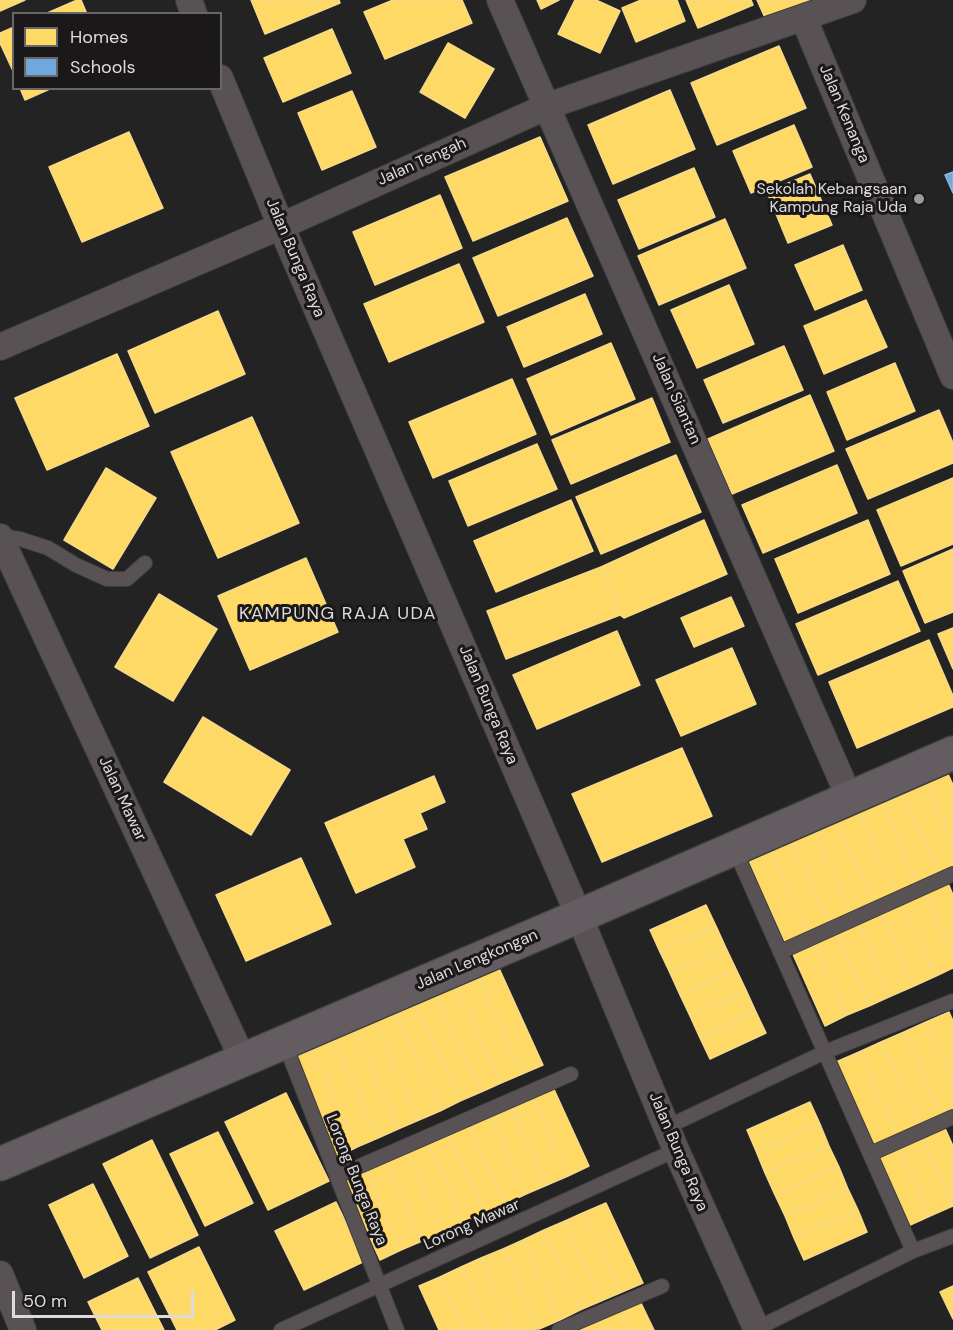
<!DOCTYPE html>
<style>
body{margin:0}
#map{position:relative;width:953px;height:1330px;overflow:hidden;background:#232323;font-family:"DM Sans",sans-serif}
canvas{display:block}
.legend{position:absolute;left:12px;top:12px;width:210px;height:78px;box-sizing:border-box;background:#1b181a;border:2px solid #696668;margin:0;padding:8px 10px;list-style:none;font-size:18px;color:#dddbdd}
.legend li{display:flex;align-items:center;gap:12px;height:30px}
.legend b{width:30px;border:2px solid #696668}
.scale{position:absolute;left:12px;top:1291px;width:182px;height:27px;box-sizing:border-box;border:3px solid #dddbdd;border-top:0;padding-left:8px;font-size:18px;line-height:21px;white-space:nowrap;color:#dddbdd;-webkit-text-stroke:4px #1b181a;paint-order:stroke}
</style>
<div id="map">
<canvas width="953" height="1330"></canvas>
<ul class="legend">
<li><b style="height:16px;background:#ffd966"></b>Homes</li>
<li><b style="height:16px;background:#6fa8dc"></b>Schools</li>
</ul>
<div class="scale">50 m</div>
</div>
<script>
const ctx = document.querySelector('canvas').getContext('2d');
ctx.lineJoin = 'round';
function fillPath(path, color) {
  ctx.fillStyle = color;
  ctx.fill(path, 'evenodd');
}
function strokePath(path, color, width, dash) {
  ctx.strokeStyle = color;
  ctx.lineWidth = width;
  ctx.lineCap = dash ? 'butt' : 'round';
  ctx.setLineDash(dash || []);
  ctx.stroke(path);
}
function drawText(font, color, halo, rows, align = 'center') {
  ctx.font = font + ' "DM Sans",sans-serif';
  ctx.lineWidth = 6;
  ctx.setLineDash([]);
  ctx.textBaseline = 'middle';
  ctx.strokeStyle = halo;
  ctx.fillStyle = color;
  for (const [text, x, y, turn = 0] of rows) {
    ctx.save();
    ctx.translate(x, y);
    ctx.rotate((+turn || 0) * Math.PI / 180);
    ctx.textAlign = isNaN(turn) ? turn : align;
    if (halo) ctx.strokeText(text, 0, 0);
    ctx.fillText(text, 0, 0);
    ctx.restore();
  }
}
const homes = new Path2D(`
 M0,0H25L0,11Z
 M77,0H81L87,14H45Z
 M251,0H339L340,3L265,34Z
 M393,0H462L472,23L385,59L364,12Z
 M537,0H559L541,9Z
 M575,0H596L620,11L600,53L558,34Z
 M641,0H677L685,21L636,42L622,8Z
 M686,0H751L753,5L698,28Z
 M757,0H812L766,20Z
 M14,27V73L0,43V33Z
 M332,29L351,73L283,102L264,58Z
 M448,43L494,69L465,118L420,92Z
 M779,46L806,108L717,145L691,83Z
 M20,88H52L25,100Z
 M670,90L695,149L613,184L588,125Z
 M352,91L376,147L322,170L298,113Z
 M794,125L812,167L751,193L733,151Z
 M129,132L163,208L82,242L49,167Z
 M540,137L568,201L473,241L445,177Z
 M694,168L715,217L639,249L618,200Z
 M810,174L832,225L788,243L767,192Z
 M440,195L462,248L375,285L353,232Z
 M567,218L593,276L498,316L473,258Z
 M725,219L746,268L659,305L638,256Z
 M843,245L862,290L815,310L795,265Z
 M459,264L484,322L389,362L364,304Z
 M729,285L754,344L697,368L671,310Z
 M585,294L602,334L524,367L507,327Z
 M866,300L887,347L824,374L804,326Z
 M218,311L245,374L155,413L128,351Z
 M611,343L635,399L551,435L527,379Z
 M784,346L803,390L723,423L704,380Z
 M117,354L149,426L47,470L15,398Z
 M895,363L915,411L847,440L827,392Z
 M512,379L536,434L433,478L409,422Z
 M810,395L834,451L732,494L708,439Z
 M652,398L670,442L571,484L552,440Z
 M939,410L953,443V463L868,499L846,449Z
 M252,417L299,523L218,558L171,452Z
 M537,444L557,489L468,526L449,481Z
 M676,455L701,512L601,554L576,497Z
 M837,465L857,513L763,553L742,505Z
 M106,468L156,498L113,569L64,540Z
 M953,478V544L901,566L877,510Z
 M571,500L593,551L496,592L474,541Z
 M704,520L727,574L624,618L620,615L601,567Z
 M868,520L890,574L798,613L775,559Z
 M953,549V612L925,623L903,571Z
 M306,558L338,632L250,670L218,596Z
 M601,567L620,615L506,659L487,611Z
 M898,581L920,631L818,675L796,624Z
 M159,594L217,629L173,701L115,667Z
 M731,597L744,626L694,647L681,618Z
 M953,628V669L938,634Z
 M617,631L640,685L537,729L513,675Z
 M929,640L953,696V707L857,748L829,682Z
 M732,648L756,704L681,736L656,680Z
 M203,717L290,770L251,835L164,782Z
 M682,748L712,816L602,862L572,794Z
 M947,772L953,785V844L925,782Z
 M434,776L445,802L420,813L427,829L403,839L415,867L356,893L325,823Z
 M925,782L953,844V871L941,876L903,792Z
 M903,792L941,876L919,886L881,801Z
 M881,801L919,886L897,896L858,811Z
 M858,811L897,896L875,906L836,821Z
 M836,821L875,906L853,916L814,831Z
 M814,831L853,916L831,925L792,841Z
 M792,841L831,925L808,935L770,851Z
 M770,851L808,935L786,945L748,861Z
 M301,858L331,924L246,961L216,895Z
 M947,881L953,895V954L924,891Z
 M924,891L953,954V968L936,976L902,901Z
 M902,901L936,976L914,986L880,911Z
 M706,905L716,926L660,952L650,930Z
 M880,911L914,986L891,996L858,921Z
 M858,921L891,996L869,1006L835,931Z
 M716,926L726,948L670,973L660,952Z
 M835,931L869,1006L847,1015L813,941Z
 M813,941L847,1015L825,1026L791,950Z
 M726,948L736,969L680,995L670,973Z
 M498,966L543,1065L522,1074L477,975Z
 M736,969L746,990L690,1016L680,995Z
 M477,975L522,1074L501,1083L456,985Z
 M456,985L501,1083L481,1092L436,994Z
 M746,990L756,1012L700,1038L690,1016Z
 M436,994L481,1092L460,1101L415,1003Z
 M415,1003L460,1101L440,1111L395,1012Z
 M395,1012L440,1111L419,1120L374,1021Z
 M756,1012L766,1033L710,1059L700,1038Z
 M949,1012L953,1021V1080L926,1022Z
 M374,1021L419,1120L398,1129L354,1030Z
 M926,1022L953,1080V1114L943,1118L904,1032Z
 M354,1030L398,1129L378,1138L333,1040Z
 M904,1032L943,1118L921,1128L881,1042Z
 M333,1040L378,1138L357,1147L312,1049Z
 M881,1042L921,1128L898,1138L859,1052Z
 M312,1049L357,1147L337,1157L292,1058Z
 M859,1052L898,1138L876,1149L836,1062Z
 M552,1085L589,1166L568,1176L531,1094Z
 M286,1093L329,1181L268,1210L225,1122Z
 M531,1094L568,1176L547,1185L510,1103Z
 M810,1102L820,1124L756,1151L747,1130Z
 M510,1103L547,1185L526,1194L489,1113Z
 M489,1113L526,1194L505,1204L468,1122Z
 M468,1122L505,1204L485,1213L447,1131Z
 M820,1124L829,1146L765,1173L756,1151Z
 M944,1126L953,1146V1206L921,1136Z
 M447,1131L485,1213L464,1222L426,1140Z
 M218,1132L253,1203L205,1226L170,1154Z
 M921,1136L953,1206L930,1216L899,1146Z
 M152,1140L198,1235L150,1258L103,1164Z
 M426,1140L464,1222L443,1232L406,1150Z
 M829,1146L839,1167L775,1195L765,1173Z
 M899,1146L930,1216L908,1226L876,1156Z
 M406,1150L443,1232L422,1241L385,1159Z
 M385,1159L422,1241L401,1250L364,1168Z
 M839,1167L848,1189L785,1216L775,1195Z
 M364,1168L401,1250L380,1260L343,1178Z
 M93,1184L128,1256L84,1278L49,1205Z
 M848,1189L858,1210L794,1238L785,1216Z
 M336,1202L365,1261L304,1290L275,1231Z
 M606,1203L643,1283L622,1292L585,1212Z
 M858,1210L867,1232L804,1260L794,1238Z
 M585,1212L622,1292L601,1301L565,1221Z
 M565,1221L601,1301L580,1310L544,1230Z
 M544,1230L580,1310L560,1320L523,1240Z
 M523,1240L560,1320L539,1329L503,1249Z
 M199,1247L235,1320L215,1330H177L148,1272Z
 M503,1249L539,1329L514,1330L481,1258Z
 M481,1258L514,1330H489L461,1267Z
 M461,1267L489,1330H464L440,1277Z
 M440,1277L464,1330H439L419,1286Z
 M138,1278L164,1330H102L88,1302Z
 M953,1286V1319L940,1292Z
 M640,1301L654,1330H629L620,1310Z
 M620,1310L629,1330H605L600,1319Z
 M600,1319L605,1330H580L579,1328Z`);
const schools = new Path2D(`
 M953,172V193L945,175Z`);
const lane = new Path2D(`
 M0,536L20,539L48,548L76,565L107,579H127L145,563
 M734,848L913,1251
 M780,952L953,874
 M284,1042L397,1330
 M667,1127L825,1052L953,1001
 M870,1154L953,1117
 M337,1176L571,1074
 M756,1329L913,1251L953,1236
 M281,1330L676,1150
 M559,1330L662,1286`);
const street = new Path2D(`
 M189,0L194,14
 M500,0L850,799
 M804,19L953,376
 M220,78L281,226L579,916L676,1150L757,1330
 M0,347L281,226L548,106L853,0
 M0,537L243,1060
 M0,1274L23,1330`);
const secondary = new Path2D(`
 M0,1164L579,916L953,753`);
const markers = [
 [919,199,6,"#9c9b9c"]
];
const streetNames = [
 ["Jalan Kenanga",844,114,67],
 ["Jalan Tengah",422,162,-24],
 ["Jalan Bunga Raya",295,258,67],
 ["Jalan Siantan",676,399,66],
 ["Jalan Bunga Raya",488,705,67],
 ["Jalan Mawar",122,799,65],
 ["Jalan Lengkongan",477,960,-23],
 ["Jalan Bunga Raya",678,1152,67],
 ["Lorong Bunga Raya",356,1180,68],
 ["Lorong Mawar",472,1225,-24]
];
const poiNames = [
 ["Sekolah Kebangsaan",907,190],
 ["Kampung Raja Uda",907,208]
];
const neighbourhoodNames = [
 ["KAMPUNG RAJA UDA",338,614]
];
fillPath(homes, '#ffd966');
strokePath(homes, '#f5da8a', 1.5);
fillPath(schools, '#6fa8dc');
strokePath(schools, '#90b7dc', 1.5);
strokePath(lane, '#3d3d3d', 16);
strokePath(street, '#3d3d3d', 28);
strokePath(secondary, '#3d3d3d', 36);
strokePath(lane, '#585255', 14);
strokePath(street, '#585255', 26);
strokePath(secondary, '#635c60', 33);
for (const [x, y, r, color] of markers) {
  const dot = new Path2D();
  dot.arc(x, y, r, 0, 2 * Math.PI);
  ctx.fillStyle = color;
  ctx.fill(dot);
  strokePath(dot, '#1b181a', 2);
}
drawText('16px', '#dddbdd', '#1b181a', streetNames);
drawText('16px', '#dddbdd', '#1b181a', poiNames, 'right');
ctx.letterSpacing = '1.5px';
drawText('18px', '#dddbdd', '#1b181a', neighbourhoodNames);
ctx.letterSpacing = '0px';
</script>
